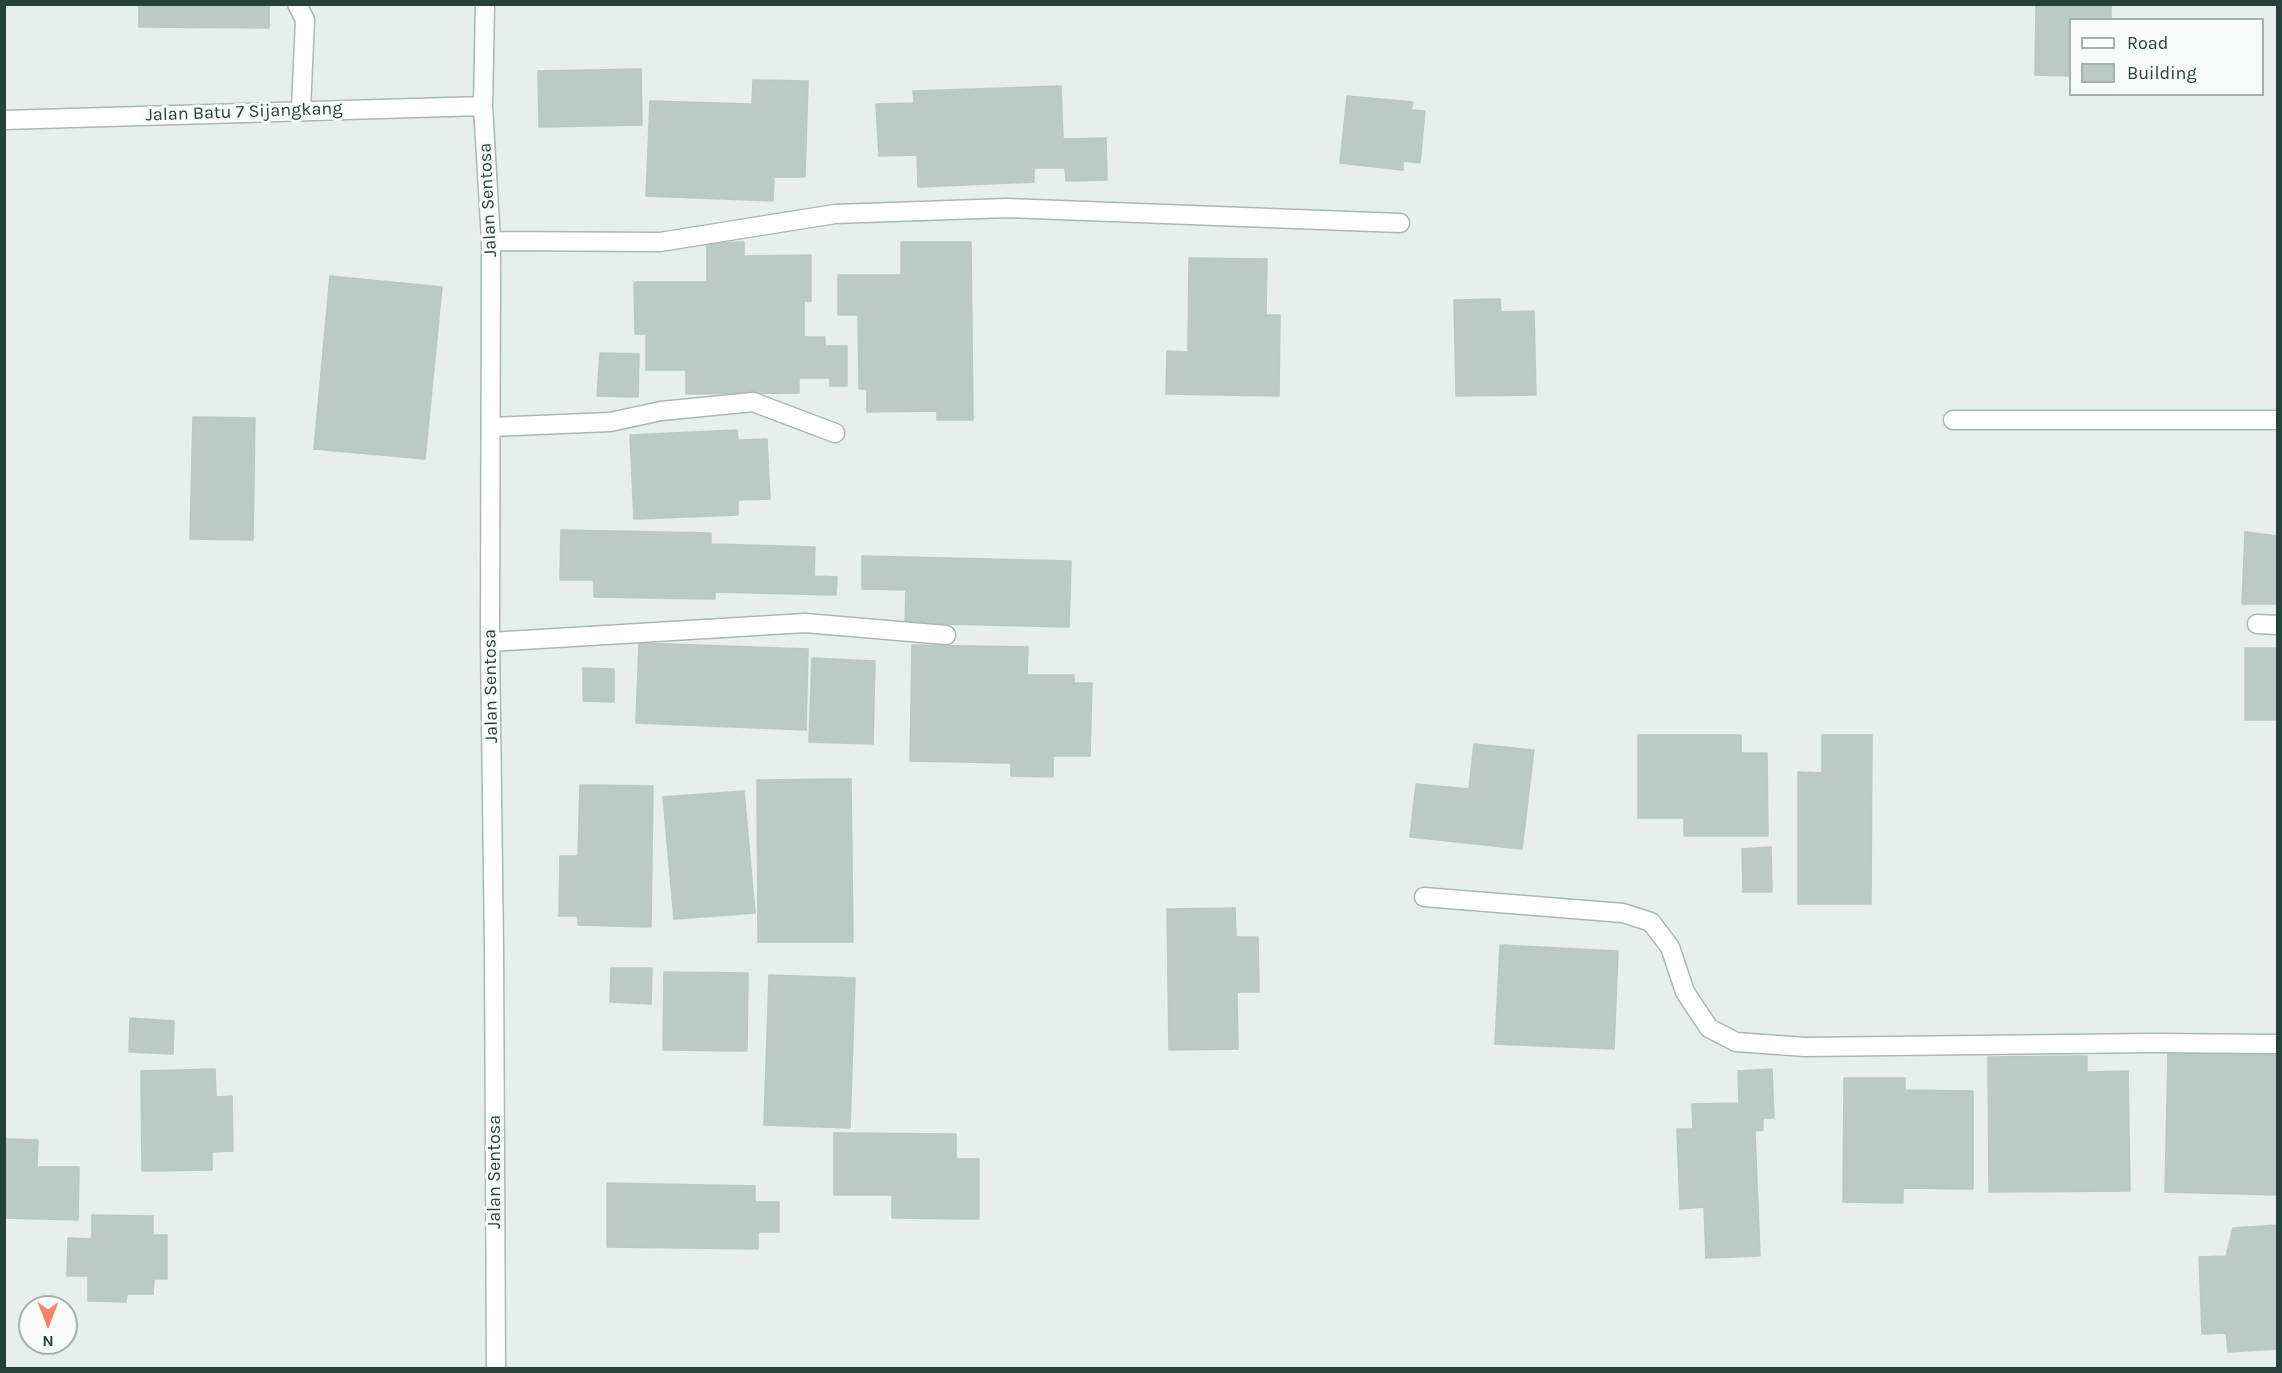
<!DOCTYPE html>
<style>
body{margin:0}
#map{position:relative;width:2282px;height:1373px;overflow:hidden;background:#e6efeb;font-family:Karla,sans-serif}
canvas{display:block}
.frame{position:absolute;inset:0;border:6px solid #24423a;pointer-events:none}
.legend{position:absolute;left:2069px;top:18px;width:195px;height:78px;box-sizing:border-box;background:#f7fbf9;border:2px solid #a3b1ad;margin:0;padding:8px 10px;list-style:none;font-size:18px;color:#24423a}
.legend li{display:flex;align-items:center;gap:12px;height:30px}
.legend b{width:30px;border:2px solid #a3b1ad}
.north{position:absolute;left:18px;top:1295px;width:60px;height:60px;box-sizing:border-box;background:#f7fbf9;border:2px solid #a3b1ad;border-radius:50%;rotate:180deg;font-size:16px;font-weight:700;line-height:24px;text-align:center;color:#24423a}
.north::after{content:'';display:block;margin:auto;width:21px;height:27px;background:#f4845f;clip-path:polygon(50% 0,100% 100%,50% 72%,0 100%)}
</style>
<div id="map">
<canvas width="2282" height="1373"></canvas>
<div class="frame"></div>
<ul class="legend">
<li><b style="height:8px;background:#fff"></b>Road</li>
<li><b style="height:16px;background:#bbcac4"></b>Building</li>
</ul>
<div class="north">N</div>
</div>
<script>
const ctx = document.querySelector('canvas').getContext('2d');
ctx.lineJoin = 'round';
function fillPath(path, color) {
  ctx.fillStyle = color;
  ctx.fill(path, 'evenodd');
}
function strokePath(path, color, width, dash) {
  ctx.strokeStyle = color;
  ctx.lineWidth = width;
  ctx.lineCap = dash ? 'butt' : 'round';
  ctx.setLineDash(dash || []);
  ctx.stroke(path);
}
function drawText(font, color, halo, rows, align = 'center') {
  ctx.font = font + ' Karla,sans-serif';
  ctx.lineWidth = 6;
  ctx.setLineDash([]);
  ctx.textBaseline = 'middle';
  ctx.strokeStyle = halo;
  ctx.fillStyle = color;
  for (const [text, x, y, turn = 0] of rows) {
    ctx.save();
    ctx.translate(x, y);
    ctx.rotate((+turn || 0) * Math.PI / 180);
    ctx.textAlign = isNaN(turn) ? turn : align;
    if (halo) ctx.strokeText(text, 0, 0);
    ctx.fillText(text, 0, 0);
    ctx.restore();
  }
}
const building = new Path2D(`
 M139,4H269V28L139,27Z
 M2036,4H2111V20H2070V76L2035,75Z
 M641,69L642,125L539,127L538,71Z
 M753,80L808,81L805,177H774L773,201L646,196L650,101L752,104Z
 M1061,86L1063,139L1106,138L1107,180L1066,181L1065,168H1034V182L918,187L917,155L879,156L876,104L914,103L913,91Z
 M1347,96L1413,102L1411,110L1425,111L1420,163L1403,161V170L1340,163Z
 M744,242V256L811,255V301H804V337H825V346H847V386H830V378H799V393L686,394V370H646V334H635L634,282H707V243Z
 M901,242H971L973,420H937V411L867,412V389H859L858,315H838V275H901Z
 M1189,258L1267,259L1266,315H1280L1279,396L1166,394L1167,351L1188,352Z
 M330,276L442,287L425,459L314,449Z
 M1500,299L1501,312L1534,311L1536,395L1456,396L1454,300Z
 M600,353L639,354L638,397L597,396Z
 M193,417L255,418L253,540L190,539Z
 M737,430L738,440L767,439L770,499L738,500V515L634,519L630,435Z
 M561,530L711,533V544L815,547L814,576L837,577L836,595L715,592V599L594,597V580H560Z
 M2245,532L2278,536V604H2242Z
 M862,556L1071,561L1069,627L905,623L906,590L862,589Z
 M639,643L808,649L806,730L636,723Z
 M912,645L1028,647L1027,675H1074V683H1092L1090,756H1053V777L1011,776V763L910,761Z
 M2245,648H2278V720H2245Z
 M812,658L875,661L873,744L809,742Z
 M583,668L614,669V702L583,701Z
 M1638,735H1741V753H1767L1768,836H1684V818H1638Z
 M1822,735H1872L1871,904H1798V772L1822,773Z
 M1474,744L1534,750L1522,849L1410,837L1416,784L1469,789Z
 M851,779L853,942H758L757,780Z
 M580,785L653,786L651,927L578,925V916H559L560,856H578Z
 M744,791L755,913L674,919L663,797Z
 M1771,847L1772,892H1743L1742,849Z
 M1235,908L1236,937H1258L1259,992H1237L1238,1049L1169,1050L1167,909Z
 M1500,945L1618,951L1614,1049L1495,1044Z
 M611,968H652L651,1004L610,1002Z
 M664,972L748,973L747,1051L663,1050Z
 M769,975L855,978L850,1128L764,1125Z
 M130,1018L174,1021L173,1054L129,1052Z
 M2168,1053L2278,1055V1195L2165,1192Z
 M2087,1056V1072L2128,1071L2130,1191L1989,1192L1988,1057Z
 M215,1069L216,1097L232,1096L233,1151L212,1152V1170L142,1171L141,1071Z
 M1772,1069L1774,1118H1763V1130L1755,1131L1760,1256L1706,1258L1704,1207L1680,1209L1677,1129H1693L1692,1104L1739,1103L1738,1071Z
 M1844,1078H1905V1090L1973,1091V1189L1903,1188V1203L1843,1202Z
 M834,1133L956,1134V1159H979V1219L892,1218V1195H834Z
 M4,1139L38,1140L37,1167H79L78,1220L4,1218Z
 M607,1183L755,1186V1202H779V1232H758V1249L607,1247Z
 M92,1215L153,1216V1235H167V1279H154L153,1294H127L126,1302L88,1301V1276H67L68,1238L92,1239Z
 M2278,1225V1349L2228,1352L2226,1333L2202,1334L2199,1257L2226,1256L2233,1228Z`);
const service = new Path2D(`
 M297,4L305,20L301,110`);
const minor = new Path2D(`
 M485,4L483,106L491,241L490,642L494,949L496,1368
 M4,120L483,106
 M491,241L660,242L835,214L1007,208L1400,223
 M1953,420H2278
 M491,427L610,422L661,411L753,402L835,433
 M2257,624L2278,625
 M490,642L805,623L946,635
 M1424,897L1623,913L1651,922L1670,947L1685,992L1709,1028L1736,1042L1805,1047L2152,1043L2278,1044`);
const streetNames = [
 ["Jalan Batu 7 Sijangkang",244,112,-2],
 ["Jalan Sentosa",488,200,-93],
 ["Jalan Sentosa",491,686,-91],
 ["Jalan Sentosa",495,1172,-90]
];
fillPath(building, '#bbcac4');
strokePath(building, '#b8c9c2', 1.5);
strokePath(service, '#a8b8b2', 21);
strokePath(minor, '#a8b8b2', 21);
strokePath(service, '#fff', 18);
strokePath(minor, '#fff', 18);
drawText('18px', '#24423a', '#f7fbf9', streetNames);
</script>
